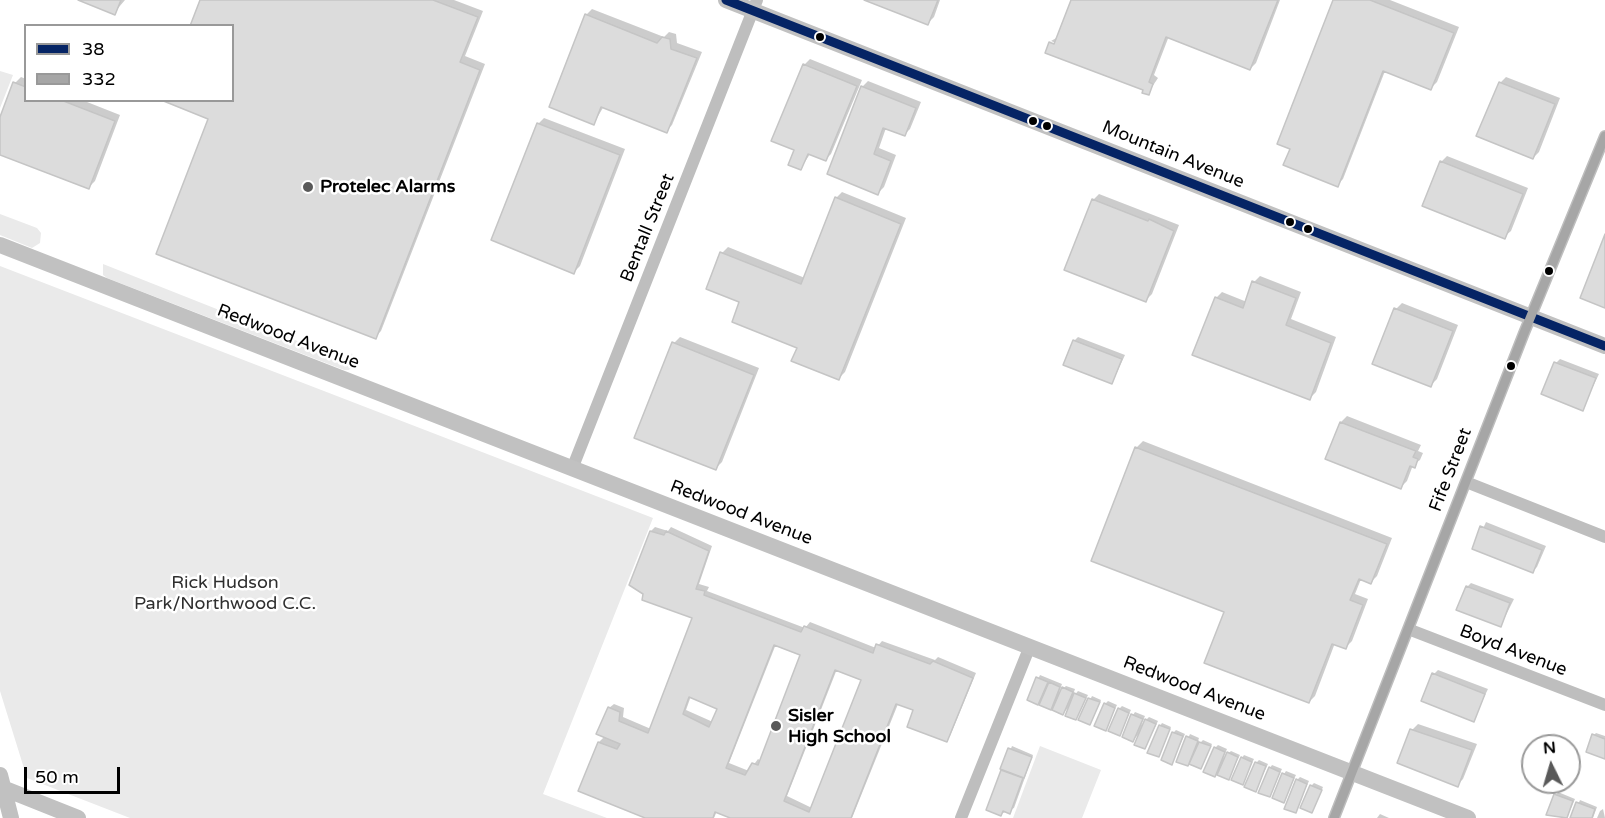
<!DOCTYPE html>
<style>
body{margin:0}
#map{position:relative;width:1605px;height:818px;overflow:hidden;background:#fff;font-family:"Varela Round",sans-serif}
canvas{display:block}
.legend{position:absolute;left:24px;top:24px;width:210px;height:78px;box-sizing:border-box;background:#fff;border:2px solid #999;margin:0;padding:8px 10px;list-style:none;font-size:18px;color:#000}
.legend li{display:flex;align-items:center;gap:12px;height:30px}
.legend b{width:30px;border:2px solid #999}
.north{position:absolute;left:1521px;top:734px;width:60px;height:60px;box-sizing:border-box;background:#fff;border:2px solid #999;border-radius:50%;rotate:355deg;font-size:16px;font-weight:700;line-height:24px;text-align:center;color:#000}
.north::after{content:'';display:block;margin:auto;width:21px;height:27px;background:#595959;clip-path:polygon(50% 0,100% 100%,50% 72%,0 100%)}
.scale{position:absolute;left:24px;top:767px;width:96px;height:27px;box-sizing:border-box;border:3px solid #000;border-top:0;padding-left:8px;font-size:18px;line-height:21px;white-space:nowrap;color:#000;-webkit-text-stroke:4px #fff;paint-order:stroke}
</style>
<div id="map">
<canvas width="1605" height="818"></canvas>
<ul class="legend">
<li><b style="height:8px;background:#052465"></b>38</li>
<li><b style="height:8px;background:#a6a6a6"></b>332</li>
</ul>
<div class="north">N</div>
<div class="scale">50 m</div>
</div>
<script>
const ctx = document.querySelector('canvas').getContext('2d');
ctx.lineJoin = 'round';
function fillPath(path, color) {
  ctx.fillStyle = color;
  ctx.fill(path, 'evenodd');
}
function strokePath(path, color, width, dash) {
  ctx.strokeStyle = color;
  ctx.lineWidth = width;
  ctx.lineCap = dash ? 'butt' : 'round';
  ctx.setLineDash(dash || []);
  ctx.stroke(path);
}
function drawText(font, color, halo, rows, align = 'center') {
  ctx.font = font + ' "Varela Round",sans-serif';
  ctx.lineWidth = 5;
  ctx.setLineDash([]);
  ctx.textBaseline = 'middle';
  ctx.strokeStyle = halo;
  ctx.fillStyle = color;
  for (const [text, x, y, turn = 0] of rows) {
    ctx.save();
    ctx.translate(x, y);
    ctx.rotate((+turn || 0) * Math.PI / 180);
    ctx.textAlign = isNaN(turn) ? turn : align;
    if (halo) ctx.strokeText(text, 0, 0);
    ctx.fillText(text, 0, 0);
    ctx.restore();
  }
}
const green = new Path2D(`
 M0,71L13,75L0,108Z
 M0,214L37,228L41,233L40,243L32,248L0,235Z
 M103,264L348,361L352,353L354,364L349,370H344L107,278L103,275Z
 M0,266L653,518L543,794L607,818H130L27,778L0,691Z
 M1040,746L1101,770L1082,818H1013Z`);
const shadow = new Path2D(`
 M82,0H125L114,13Z
 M201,0H454L483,11L465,56L485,64L381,331L375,337L232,100V26Z
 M868,0H940L934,17L928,23Z
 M1073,0H1280L1256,63L1250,69L1169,36L1154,75L1158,78L1148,93L1144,92L1145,89L1047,53L1051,41V44L1060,48L1061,45L1051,41L1058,37Z
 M1335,0H1390L1459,27L1437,82L1431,88L1385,71L1343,179L1337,185L1292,148Z
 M592,9L664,37L669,32L676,34L677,43L702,52L672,125L666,131L604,106L594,123L586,15Z
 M810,59L862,80L831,154L825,160L810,154L801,168L796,149L804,65Z
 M21,77L26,79V100H82L120,115L95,181L89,187L0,153V121L15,83Z
 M1506,77L1560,98L1539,152L1533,158L1500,83Z
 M868,81L921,102L910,129L904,135L886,128L879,148L896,155L884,187L878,193L862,87Z
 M544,118L625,149L580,266L574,272L538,124Z
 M1447,156L1528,188L1511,231L1504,237L1441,162Z
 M842,192L906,218L845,372L839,378L741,302L722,253L728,247L805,278L836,198Z
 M1099,194L1179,225L1152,294L1146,300L1093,200Z
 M1260,276L1301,292L1291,319L1336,337L1316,392L1310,398L1216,298L1222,292L1247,302L1254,282Z
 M1402,303L1458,325L1437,379L1431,385L1396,309Z
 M680,337L759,368L722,462L716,468L674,343Z
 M1078,337L1125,355L1112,383L1074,341Z
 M1560,359L1599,374L1582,409L1556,363Z
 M1347,416L1421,445L1418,451L1423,453L1420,460L1413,465L1407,481L1401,487L1327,458L1341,422Z
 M1143,441L1392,538L1377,576L1371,582L1361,579L1355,594L1368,599L1352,641L1346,647L1335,643L1315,696L1309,702L1226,612L1093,560L1137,447Z
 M1486,522L1546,546L1537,567L1533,571L1474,548Z
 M655,527L668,531L671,527L712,546L699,584L709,587L707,591L805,628L810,622L876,648L882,641L935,660L938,657L976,673L950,736L946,740L915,709L898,704L852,818H734L717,811L714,818H650L580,790L599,742L605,736L609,708L614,704L624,708L623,717L651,729L694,617L651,531ZM776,644L802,654L761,761L758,759L749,771L729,763ZM837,669L863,679L812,808L787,796ZM691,696L719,708L713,722L686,710Z
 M1471,583L1514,599L1501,625L1467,587Z
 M1438,670L1488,689L1473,720L1434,674Z
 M1040,675L1062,684L1059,692L1066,686L1075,689L1072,698L1078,691L1088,695L1076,719L1070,706L1063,713L1057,701L1050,708L1029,699Z
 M1092,696L1101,700L1090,724L1080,720Z
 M1108,701L1117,705L1105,729V704Z
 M1122,706L1131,710L1119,734V709Z
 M1135,712L1145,716L1141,725L1149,717L1158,721L1145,748L1141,732L1133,740V715Z
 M1162,723L1171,727L1158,756L1160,726Z
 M1418,724L1477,744L1463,779L1457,785L1412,730Z
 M1176,730L1185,734L1172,763L1173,733Z
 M1596,733L1605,736V757L1594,735Z
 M1190,734L1199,738L1196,747L1203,740L1212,744L1200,768L1178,761Z
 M1218,745L1227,749L1223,758L1231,751L1240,755L1228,779L1222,768L1214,775L1215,748Z
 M1012,746L1033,755L1014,808L1001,814L1002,771Z
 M1244,755L1254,759L1242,783V758Z
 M1259,760L1268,764L1256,790V763Z
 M1272,765L1282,769L1269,796L1270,768Z
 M1286,771L1296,775L1283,801L1284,774Z
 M1300,777L1309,781L1295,811L1297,780Z
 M1314,783L1323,787L1314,808L1311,786Z
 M1558,792L1575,799L1567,818L1548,814Z
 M1580,800L1597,807L1593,818H1572Z
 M1603,809L1605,818H1597L1600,811Z
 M1380,814L1389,818H1377Z`);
const building = new Path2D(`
 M78,0H121L115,15Z
 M200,0H433L478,17L460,62L480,70L376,339L156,254L208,119L161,100H232V26H190Z
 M864,0H938L928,25Z
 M1071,0H1278L1250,70L1166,37L1149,82L1153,84L1149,95L1142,93L1143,90L1045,53L1049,42L1054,44Z
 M1333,0H1370L1454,33L1431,90L1383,71L1338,187L1283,165L1290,149L1277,144Z
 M585,14L657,43L662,37L670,39L671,49L697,58L667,133L601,107L594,125L549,107Z
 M803,64L857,86L826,161L808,154L801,170L788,165L794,150L771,141Z
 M13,82L26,87V100H61L115,121L89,189L0,155V117Z
 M1499,82L1555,104L1533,159L1476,136Z
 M861,86L916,108L905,136L883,128L874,154L891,161L878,195L827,174Z
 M537,123L620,155L574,274L491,240Z
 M1440,161L1523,194L1505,239L1422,206Z
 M835,197L901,224L839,380L791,361L797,348L732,322L739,302L706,289L720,252L801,284Z
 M1092,199L1148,221L1149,219L1174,231L1146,302L1064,270Z
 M1605,234V308L1580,298Z
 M1252,281L1296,298L1286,325L1331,343L1310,400L1192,355L1215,297L1243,308Z
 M1394,308L1453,331L1431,387L1372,364Z
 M1073,340L1122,359L1112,384L1063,365Z
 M672,342L754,375L716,470L634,438Z
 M1554,362L1596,378L1583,411L1541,394Z
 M1340,422L1416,451L1413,457L1418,459L1415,468L1410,466L1401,489L1325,459Z
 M1135,447L1387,544L1371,584L1359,579L1350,600L1363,605L1346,649L1332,644L1309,703L1204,663L1224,612L1091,561Z
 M1480,526L1542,550L1533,573L1472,549Z
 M650,531L664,535L666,531L709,551L696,589L705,591L704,595L801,632L804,626L873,653L876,644L930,664L933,661L973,678L947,742L907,727L913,710L896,704L851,818H730L715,812L713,818H645L578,791L598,742L617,749L620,744L596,734L608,707L620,712L619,721L648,733L692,618L642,600L643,594L629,585ZM774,645L800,655L758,765L752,763L745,775L726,768ZM835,670L861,680L809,812L784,801ZM689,697L717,709L709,727L683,714Z
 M1466,586L1510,603L1501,627L1456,610Z
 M1432,673L1485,694L1474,722L1421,701Z
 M1036,677L1048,682L1038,705L1027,700Z
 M1049,682L1060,687L1051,710L1039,705Z
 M1062,687L1073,692L1063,715L1052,710Z
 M1074,693L1086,698L1076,720L1065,716Z
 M1088,698L1100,702L1090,725L1078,720Z
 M1104,703L1115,708L1106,731L1094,726Z
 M1118,708L1129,713L1120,736L1108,731Z
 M1131,714L1143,719L1133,742L1122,737Z
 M1145,719L1156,724L1145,749L1134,745Z
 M1159,725L1170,729L1159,757L1147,753Z
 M1410,729L1472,750L1458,787L1397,763Z
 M1172,732L1183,736L1172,765L1161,760Z
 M1592,734L1605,739V759L1586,752Z
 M1186,736L1198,741L1188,766L1176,762Z
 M1199,742L1211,746L1201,769L1189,764Z
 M1214,747L1225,752L1215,777L1203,772Z
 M1008,748L1032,757L1024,778L1000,769Z
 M1227,752L1238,757L1229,780L1217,775Z
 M1241,757L1252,762L1243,785L1231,780Z
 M1255,762L1266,766L1256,792L1244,787Z
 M1269,767L1280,772L1270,797L1258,793Z
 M1001,770L1023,778L1010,814L1003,811L1001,816L986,810Z
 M1282,773L1294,778L1284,803L1272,798Z
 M1296,779L1307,784L1296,813L1284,809Z
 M1310,785L1322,790L1312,813L1300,808Z
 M1554,794L1573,801L1567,818L1546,815Z
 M1576,802L1595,809L1592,818H1570Z`);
const street = new Path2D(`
 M572,469L757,0
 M1466,482L1605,537
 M1408,629L1605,705
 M961,818L1030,646
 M1334,818L1524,333L1605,136`);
const secondary = new Path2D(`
 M726,0L1605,346
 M0,245L1468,818
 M0,775L11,818
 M0,787L78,818`);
const bus1 = new Path2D(`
 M726,0L1605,346`);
const bus2 = new Path2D(`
 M1334,818L1524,333L1605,136`);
const markers = [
 [820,37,5,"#000"],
 [1033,121,5,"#000"],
 [1047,126,5,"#000"],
 [308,187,6,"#595959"],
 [1290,222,5,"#000"],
 [1308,229,5,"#000"],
 [1549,271,5,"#000"],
 [1511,366,5,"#000"],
 [776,726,6,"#595959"]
];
const streetNames = [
 ["Mountain Avenue",1173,155,22],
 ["Bentall Street",648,228,-68],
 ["Redwood Avenue",288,337,21],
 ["Fife Street",1451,470,-69],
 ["Redwood Avenue",741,513,21],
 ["Boyd Avenue",1513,651,21],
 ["Redwood Avenue",1194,689,21]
];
const poiNames = [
 ["Protelec Alarms",320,187],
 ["Sisler",788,716],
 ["High School",788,737]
];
const parkNames = [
 ["Rick Hudson",225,583],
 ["Park/Northwood C.C.",225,604]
];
fillPath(green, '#eaeaea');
fillPath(shadow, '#0003');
fillPath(building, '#dcdcdc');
strokePath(building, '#c5c5c5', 1.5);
strokePath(street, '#bebebe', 12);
strokePath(secondary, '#c1c1c1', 16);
strokePath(bus1, '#052465', 9);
strokePath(bus2, '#a6a6a6', 9);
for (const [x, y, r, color] of markers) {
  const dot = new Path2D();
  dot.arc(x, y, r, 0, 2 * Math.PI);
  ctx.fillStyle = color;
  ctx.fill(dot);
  strokePath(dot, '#fff', 2);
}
drawText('18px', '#000', '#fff', streetNames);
drawText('bold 18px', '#000', '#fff', poiNames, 'left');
drawText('18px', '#2f2f2f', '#fff', parkNames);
</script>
